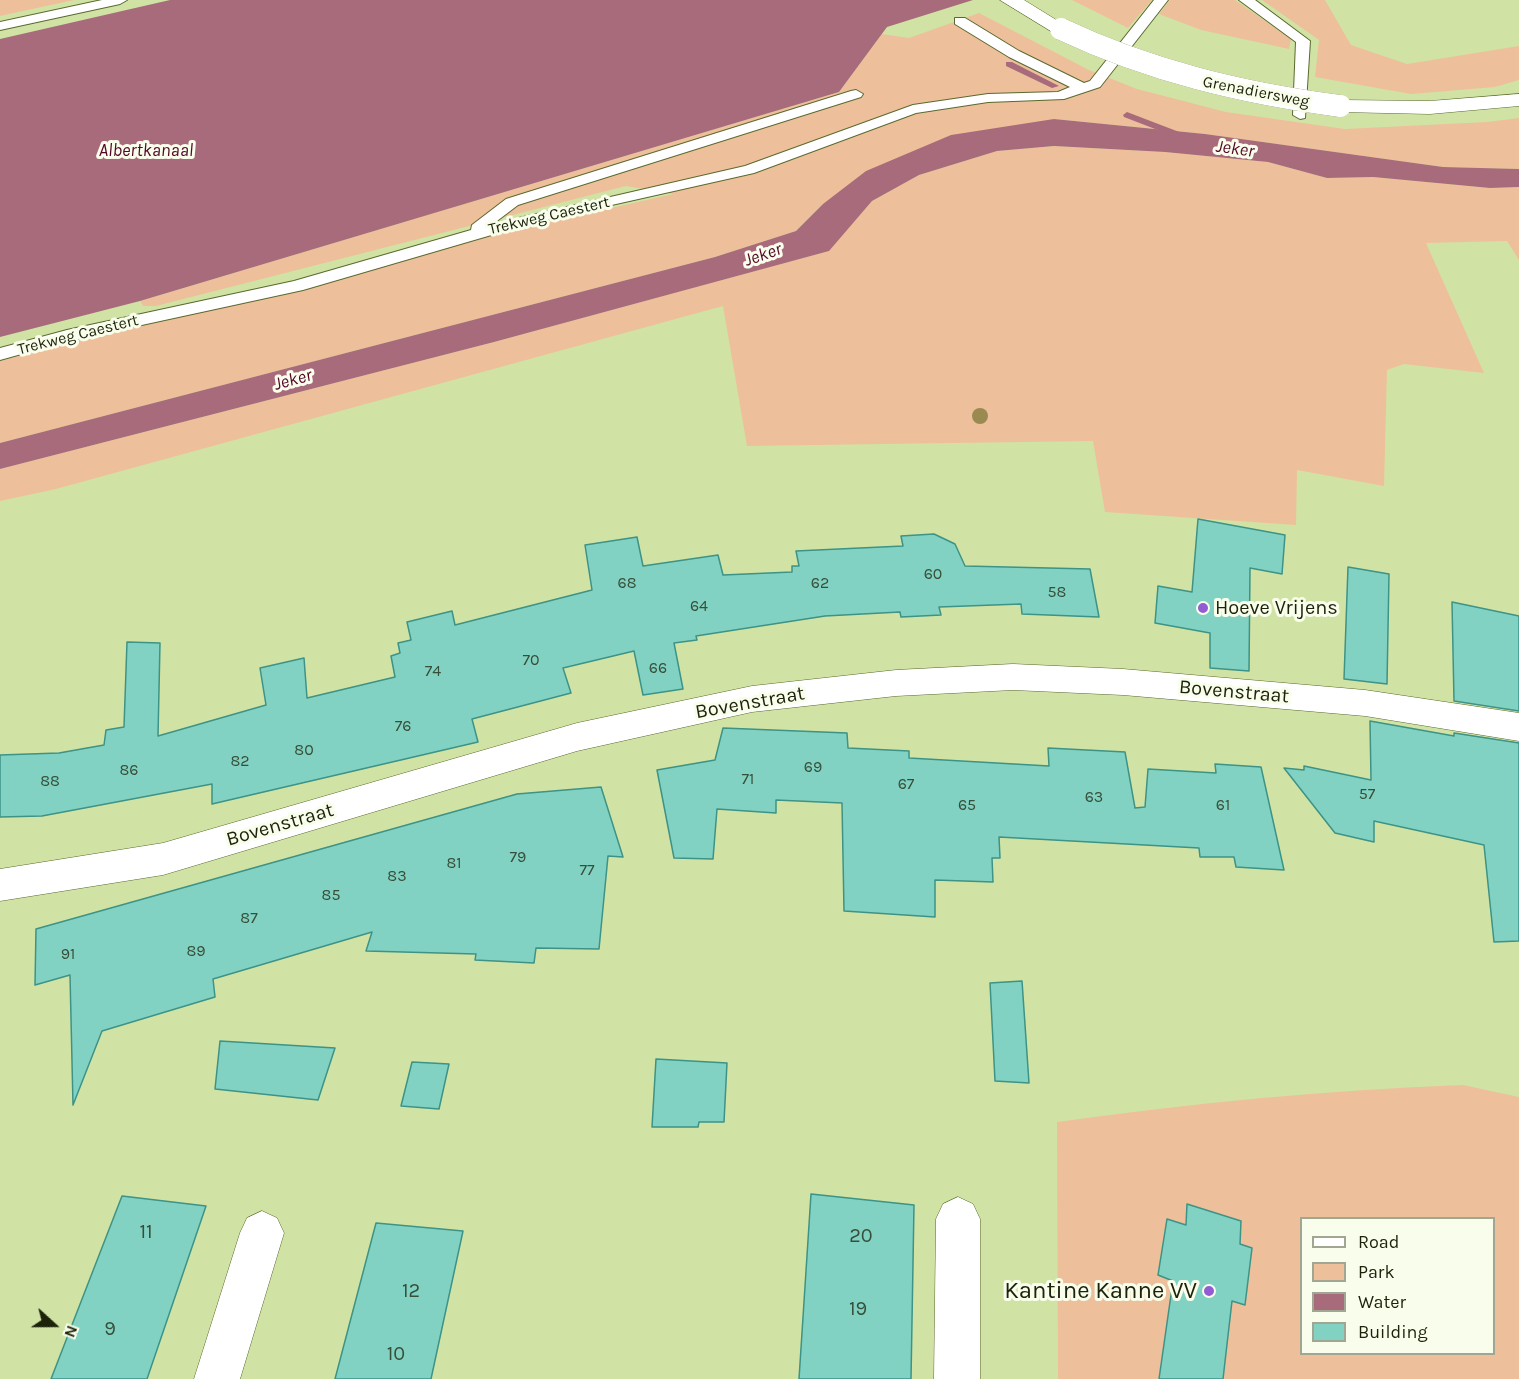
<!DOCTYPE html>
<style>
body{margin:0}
#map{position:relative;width:1519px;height:1379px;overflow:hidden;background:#d0e3a4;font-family:Karla,sans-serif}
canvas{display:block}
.legend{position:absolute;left:1300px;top:1217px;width:195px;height:138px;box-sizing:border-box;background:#f8feeb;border:2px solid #a0a691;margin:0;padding:8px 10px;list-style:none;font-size:18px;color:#1d230a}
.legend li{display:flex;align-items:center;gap:12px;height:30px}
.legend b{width:30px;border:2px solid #a0a691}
.north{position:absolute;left:24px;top:1295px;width:60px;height:60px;-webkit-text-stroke:4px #f8feeb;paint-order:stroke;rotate:111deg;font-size:16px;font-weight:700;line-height:24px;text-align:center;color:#1d230a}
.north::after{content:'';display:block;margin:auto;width:21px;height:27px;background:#1d230a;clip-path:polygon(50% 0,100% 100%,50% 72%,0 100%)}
</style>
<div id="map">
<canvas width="1519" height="1379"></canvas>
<ul class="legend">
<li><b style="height:8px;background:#fff"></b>Road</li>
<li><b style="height:16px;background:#edc09b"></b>Park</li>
<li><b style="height:16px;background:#a86b7c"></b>Water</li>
<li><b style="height:16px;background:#82d2c4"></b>Building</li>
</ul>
<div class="north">N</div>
</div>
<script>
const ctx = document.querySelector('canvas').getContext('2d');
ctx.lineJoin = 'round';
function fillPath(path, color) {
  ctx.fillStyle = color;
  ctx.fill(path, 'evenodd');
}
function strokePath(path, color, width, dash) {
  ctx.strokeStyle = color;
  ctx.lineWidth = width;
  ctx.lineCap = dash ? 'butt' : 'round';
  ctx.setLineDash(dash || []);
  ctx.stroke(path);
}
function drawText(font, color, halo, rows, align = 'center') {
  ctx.font = font + ' Karla,sans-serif';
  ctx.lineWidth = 6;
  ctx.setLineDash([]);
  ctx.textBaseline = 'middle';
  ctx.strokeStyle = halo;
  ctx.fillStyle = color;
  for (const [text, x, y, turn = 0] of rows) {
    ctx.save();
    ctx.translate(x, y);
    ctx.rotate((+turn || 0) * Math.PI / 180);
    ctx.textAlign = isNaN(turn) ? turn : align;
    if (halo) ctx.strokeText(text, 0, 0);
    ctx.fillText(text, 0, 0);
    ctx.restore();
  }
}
const green = new Path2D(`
 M0,0H74L0,16Z
 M1072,0H1152L1128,28Z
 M1170,0H1235L1291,39L1289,49L1201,30L1159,14Z
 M1262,0H1325L1351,45L1407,64L1519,46V80L1495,87L1411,94L1315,77L1319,40Z
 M979,13L1089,70L1137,89L1226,112L1345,129L1487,122L1519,118V169L1443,167L1205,134L1054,119L823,204L796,231L715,257L0,443V361L84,338L300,291L475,239L673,194L626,186L156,306H143L140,301L839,92L882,34L909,38Z
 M1054,146L1165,152L1268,162L1327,178L1373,177L1490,188L1519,187V260L1507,241L1426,243L1484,373L1404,364L1387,370L1384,486L1297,470L1296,525L1105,512L1093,441L747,446L723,306L56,489L0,501V469L494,342L828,251L872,201L919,175L997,151Z
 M1463,1085L1519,1097V1379H1058L1057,1122C1192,1103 1327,1090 1463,1085ZM1302,1218H1494V1354H1302Z`);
const water = new Path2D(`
 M170,0H973L887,27L839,92L140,301L0,337V39Z
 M1054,119L1205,134L1443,167L1519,169V187L1490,188L1373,177L1327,178L1268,162L1165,152L1054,146L997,151L919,175L872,201L829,251L494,342L0,469V443L715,257L796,231L823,204L866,171L951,135Z`);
const stream = new Path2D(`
 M1006,62H1012L1059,86L1052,88L1006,66Z
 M1127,112L1187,135L1189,137L1181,139L1124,117L1123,115Z`);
const building = new Path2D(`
 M1198,519L1285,535L1282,574L1250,568L1249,671L1210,668V633L1155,623L1158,586L1192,592Z
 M934,534L955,544L965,566L1090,569L1099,617L1022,614L1021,604L939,607L941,615L901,617L900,612L825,616L696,636L697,640L674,643L683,689L643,695L634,651L563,668L571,693L472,719L478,742L212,804V784L42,816L0,817V755L59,753L104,745L106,730L124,727L127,642L160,643L158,736L266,705L260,668L304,658L307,698L395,677L391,656L400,653L398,643L411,640L407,622L452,611L455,625L592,590L585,545L637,537L643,566L718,555L723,575L792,572V566H799L796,551L903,546L901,536Z
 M1348,567L1389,574L1387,684L1344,679Z
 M1452,602L1519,616V711L1454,701Z
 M1370,721L1454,736V733L1519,743V941L1494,942L1484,845L1374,821V842L1335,833L1284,768L1304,770V766L1371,780Z
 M723,728L847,733L848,748L909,751V758L1049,766L1048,748L1125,752L1135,808L1145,807L1148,769L1216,773L1215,764L1261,767L1284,870L1236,867L1234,857H1200L1199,848L999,837L1000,858H992L993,882L935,880V917L844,911L842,803L776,800V813L717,809L713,859L674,858L657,770L715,760Z
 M601,787L623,857L608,856L599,949L536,948L534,963L475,960L476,954L366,951L372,932L213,979L215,997L102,1031L73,1105L70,975L35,985L36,929L517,794Z
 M1022,981L1029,1083L995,1081L990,983Z
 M220,1041L335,1048L318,1100L215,1089Z
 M656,1059L727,1063L724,1122H699L698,1127H652Z
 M412,1062L449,1064L439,1109L401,1106Z
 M811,1194L914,1205L911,1379H799Z
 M122,1196L206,1206L147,1379H51Z
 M1187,1204L1241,1221L1240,1244L1252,1248L1245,1305L1232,1301L1223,1379H1159L1173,1281L1158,1275L1167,1219L1186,1225Z
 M376,1223L463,1231L431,1379H335Z`);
const lane = new Path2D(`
 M102,0H127L120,4L0,30V22Z
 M1154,0H1168L1100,87L1064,99L988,102L916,113L754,173L536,222L303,290L68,341L0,360V348L67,330L294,281L471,230L472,225L506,199L851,91L856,90L863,94L861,97L518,205L493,224L745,166L913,105L988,94L1058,92L1070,87L1009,57L955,24V18H965L1019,51L1084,83L1090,81Z
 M1239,0H1255L1310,41L1305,118L1300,119L1293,115L1296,42Z`);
const street = new Path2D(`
 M1013,664L1123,669L1365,690L1519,713V741L1365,716L1123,695L1013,690L896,696L752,712L577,751L163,875L0,901V869L163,843L577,723L752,686L896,670Z
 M958,1197L973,1204L980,1219V1379H934L936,1219L943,1204Z
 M262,1211L277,1218L284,1233L240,1379H194L240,1233L247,1218Z`);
const secondary = new Path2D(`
 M1000,0H1024L1071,29L1068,33H1054Z
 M1519,94V106L1430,114L1340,112L1332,111L1329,106L1332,101L1340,100L1430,101Z`);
const secondaryBridge = new Path2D(`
 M1061,29C1150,71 1242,93 1340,106`);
const trees = [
 [980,416]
];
const markers = [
 [1203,608,6,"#925cd5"],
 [1209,1291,6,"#925cd5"]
];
const farStreetnames = [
 ["Grenadiersweg",1256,92,11],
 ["Trekweg Caestert",549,216,-13],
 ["Trekweg Caestert",78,335,-14]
];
const numberNames = [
 ["60",933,574],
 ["68",627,583],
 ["62",820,583],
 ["58",1057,592],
 ["64",699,606],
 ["70",531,660],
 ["66",658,668],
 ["74",433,671],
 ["76",403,726],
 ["80",304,750],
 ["82",240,761],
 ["69",813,767],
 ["86",129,770],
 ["71",748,779],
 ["88",50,781],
 ["67",906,784],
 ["57",1367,794],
 ["63",1094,797],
 ["65",967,805],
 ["61",1223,805],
 ["79",518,857],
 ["81",454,863],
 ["77",587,870],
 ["83",397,876],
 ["85",331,895],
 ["87",249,918],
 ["89",196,951],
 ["91",68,954]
];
const farWaternames = [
 ["Jeker",1235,149,8],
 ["Albertkanaal",146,151],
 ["Jeker",763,255,-19],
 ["Jeker",293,380,-15]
];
const poiNames = [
 ["Hoeve Vrijens",1215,608]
];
const streetNames = [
 ["Bovenstraat",1234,692,5],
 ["Bovenstraat",750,703,-10],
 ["Bovenstraat",280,825,-16]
];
const nearNumbernames = [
 ["11",146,1232],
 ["20",861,1236],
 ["12",411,1291],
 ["19",858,1309],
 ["9",110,1329],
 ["10",396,1354]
];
const nearPoinames = [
 ["Kantine Kanne VV",1197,1291]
];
fillPath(green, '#edc09b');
fillPath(water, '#a86b7c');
fillPath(stream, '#a86b7c');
fillPath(building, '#82d2c4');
strokePath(building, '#3c9386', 1.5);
strokePath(lane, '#5a692e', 2);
strokePath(street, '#5a692e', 1);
strokePath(secondary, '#5a692e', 1);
fillPath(lane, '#fff');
fillPath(street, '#fff');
fillPath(secondary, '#fff');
strokePath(secondaryBridge, '#5a692e', 22, []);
strokePath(secondaryBridge, '#fff', 22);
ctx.fillStyle = '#9a8950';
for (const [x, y] of trees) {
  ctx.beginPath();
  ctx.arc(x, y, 8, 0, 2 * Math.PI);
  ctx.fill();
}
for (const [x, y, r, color] of markers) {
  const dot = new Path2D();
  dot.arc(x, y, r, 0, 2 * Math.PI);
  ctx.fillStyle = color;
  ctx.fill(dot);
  strokePath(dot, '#f8feeb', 2);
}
drawText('16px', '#1d230a', '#f8feeb', farStreetnames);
drawText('16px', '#364f38', null, numberNames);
drawText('italic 18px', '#540528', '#f8feeb', farWaternames);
drawText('20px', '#1d230a', '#f8feeb', poiNames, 'left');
drawText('20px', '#1d230a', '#f8feeb', streetNames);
drawText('20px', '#364f38', null, nearNumbernames);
drawText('24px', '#1d230a', '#f8feeb', nearPoinames, 'right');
</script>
